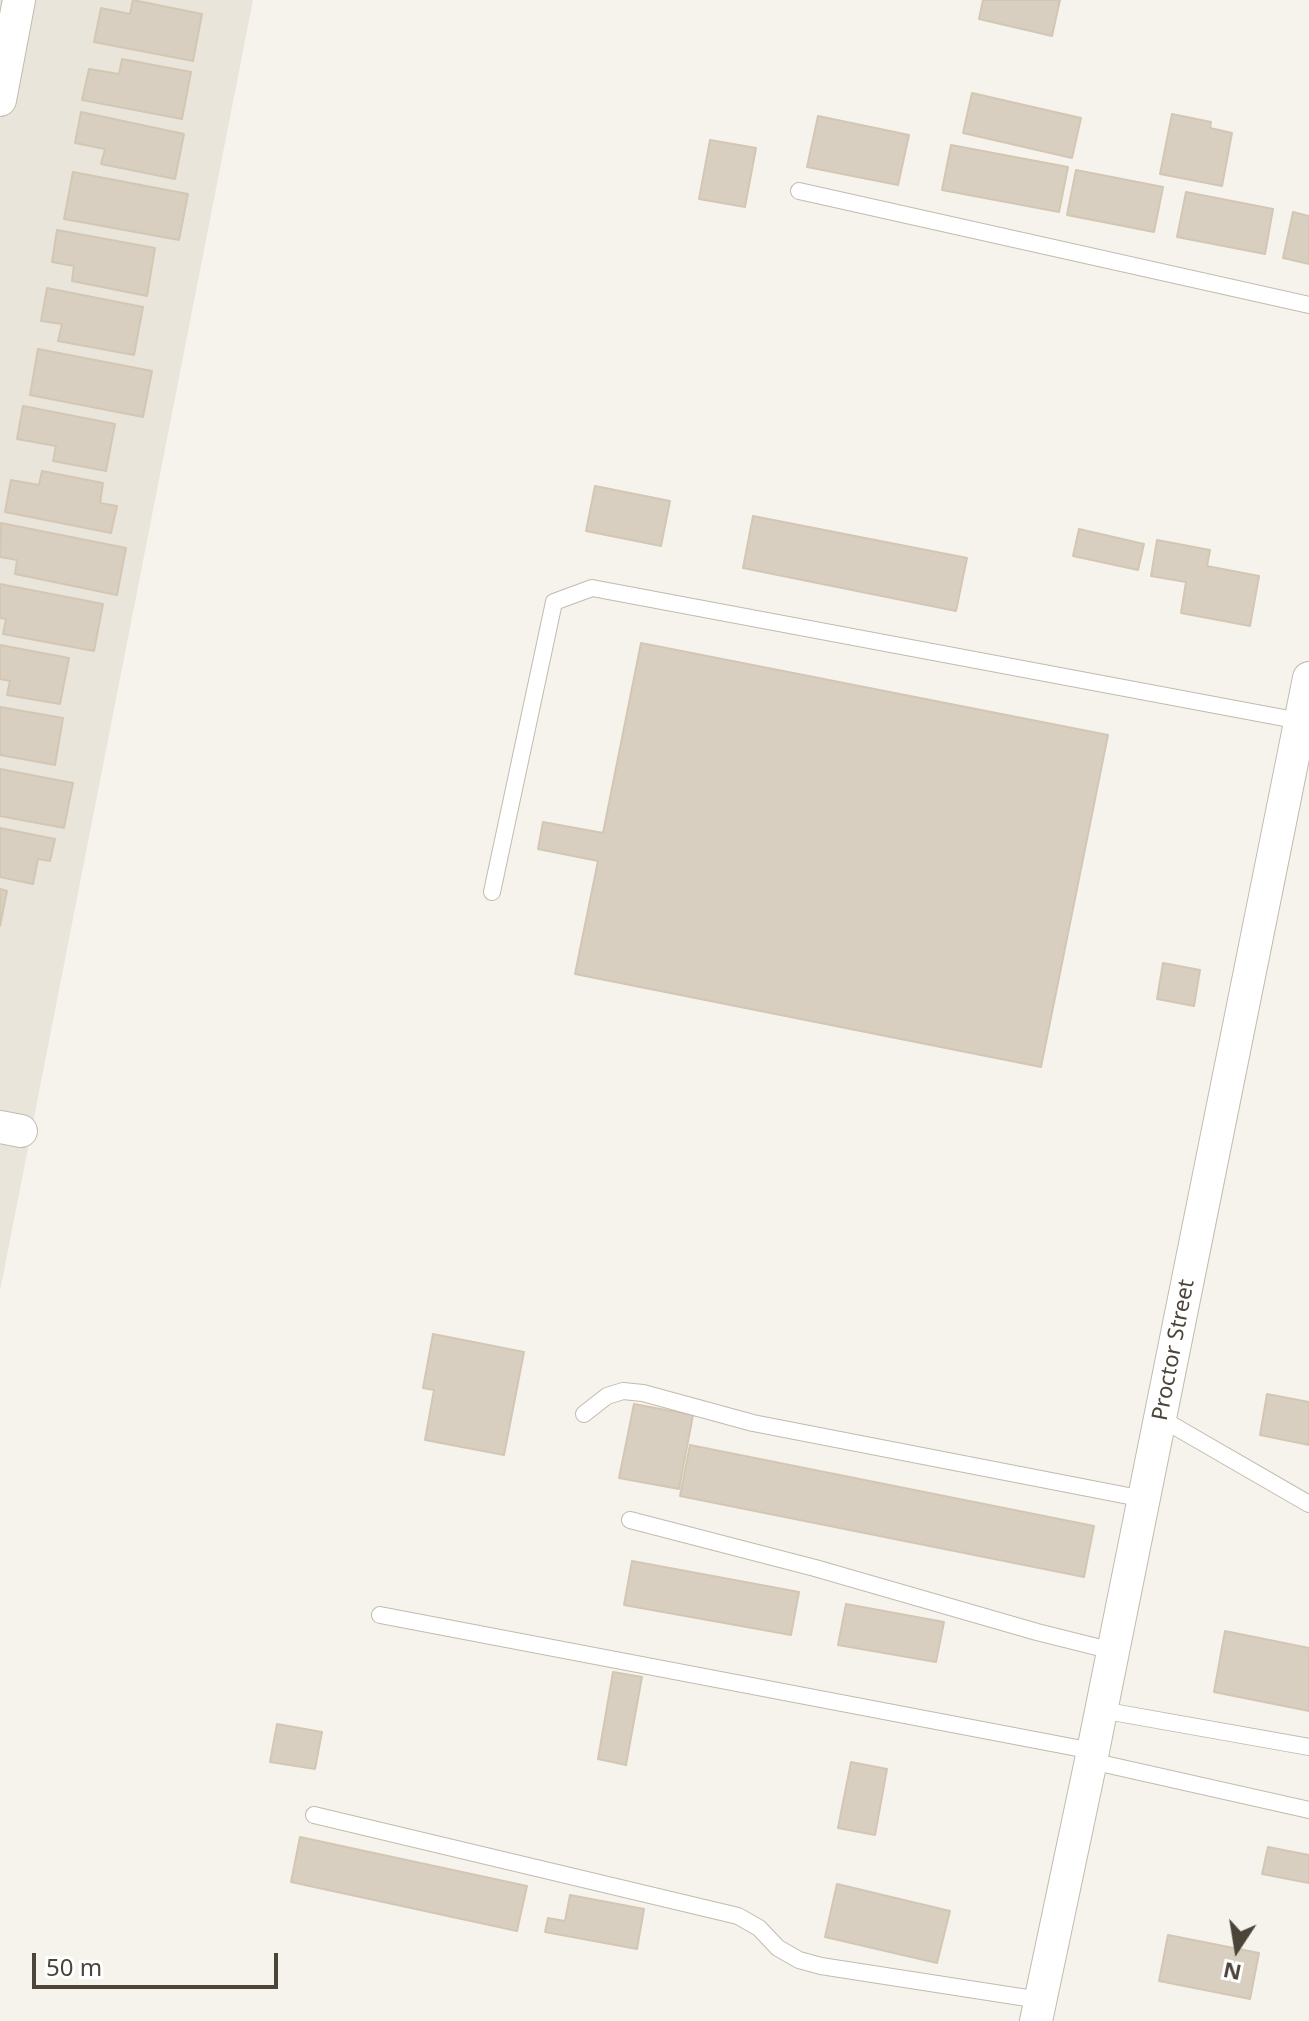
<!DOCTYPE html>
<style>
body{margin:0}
#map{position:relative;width:1309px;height:2021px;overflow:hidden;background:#f6f3ec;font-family:"Noto Sans",sans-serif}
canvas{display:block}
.north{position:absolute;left:1197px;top:1909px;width:80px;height:80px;-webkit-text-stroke:6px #fff;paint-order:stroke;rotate:192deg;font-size:22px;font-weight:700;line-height:32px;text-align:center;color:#4b4439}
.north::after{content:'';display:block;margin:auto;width:28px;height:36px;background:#4b4439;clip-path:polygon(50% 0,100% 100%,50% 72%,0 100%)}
.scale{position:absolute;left:32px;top:1953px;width:246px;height:36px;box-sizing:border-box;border:4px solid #4b4439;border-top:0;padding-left:10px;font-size:24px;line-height:28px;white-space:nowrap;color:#4b4439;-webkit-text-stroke:6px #fff;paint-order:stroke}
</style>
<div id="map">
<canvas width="1309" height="2021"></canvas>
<div class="north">N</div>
<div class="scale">50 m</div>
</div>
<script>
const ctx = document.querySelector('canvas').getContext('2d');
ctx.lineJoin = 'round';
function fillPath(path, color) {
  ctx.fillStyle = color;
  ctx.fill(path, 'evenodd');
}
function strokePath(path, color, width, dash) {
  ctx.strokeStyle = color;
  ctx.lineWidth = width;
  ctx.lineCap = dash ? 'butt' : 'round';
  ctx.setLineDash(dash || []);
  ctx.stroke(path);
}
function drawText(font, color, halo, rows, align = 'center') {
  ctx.font = font + ' "Noto Sans",sans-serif';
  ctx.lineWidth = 8;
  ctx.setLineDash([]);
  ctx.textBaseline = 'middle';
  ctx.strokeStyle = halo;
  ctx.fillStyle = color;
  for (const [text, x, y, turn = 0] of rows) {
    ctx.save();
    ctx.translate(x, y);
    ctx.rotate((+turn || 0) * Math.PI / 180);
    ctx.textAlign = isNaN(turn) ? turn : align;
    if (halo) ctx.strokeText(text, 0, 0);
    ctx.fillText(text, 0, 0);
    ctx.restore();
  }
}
const residential = new Path2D(`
 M0,0H253L0,1291Z`);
const building = new Path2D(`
 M133,0L202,14L193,61L94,42L101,8L130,14Z
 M983,0H1060L1052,36L979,19Z
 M122,59L191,72L182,119L82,100L89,69L119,74Z
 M972,93L1081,118L1072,158L963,133Z
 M81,112L184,134L175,179L101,164L105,149L75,143Z
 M1172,114L1211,122L1210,128L1232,133L1222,186L1160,174Z
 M818,116L909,135L898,185L807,167Z
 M710,140L756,148L745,207L699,199Z
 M951,145L1068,167L1059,212L942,190Z
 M1076,170L1163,187L1154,232L1067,215Z
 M73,172L188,194L179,240L64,219Z
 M1186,192L1273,209L1265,254L1177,237Z
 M1293,212L1309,216V264L1283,258Z
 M57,230L155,248L147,296L72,281L74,266L52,262Z
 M47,288L143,307L134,355L58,341L62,324L41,321Z
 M38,349L152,371L143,417L30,395Z
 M23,406L115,424L106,471L53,461L56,446L17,439Z
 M42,471L103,483L100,503L117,506L111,533L5,512L11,480L39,485Z
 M595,486L670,501L661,546L586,531Z
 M753,516L967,558L956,611L743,568Z
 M1,523L126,548L117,595L15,574L17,560L0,557Z
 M1079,529L1144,544L1138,570L1073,556Z
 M1157,540L1210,550L1207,566L1259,576L1250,626L1181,613L1186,582L1151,576Z
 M0,584L103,604L94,651L3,634L6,619L0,618Z
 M641,643L1108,735L1041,1067L575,974L598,861L538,849L543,822L603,833Z
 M0,645L69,658L60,704L7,695L10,681L0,679Z
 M0,707L63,718L55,765L0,755Z
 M0,769L73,783L64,828L0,816Z
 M0,828L55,839L50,861L38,859L33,884L0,877Z
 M0,889L7,891L0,926Z
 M1163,963L1200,970L1194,1006L1157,999Z
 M433,1334L524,1352L504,1455L425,1440L434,1390L423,1388Z
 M1267,1394L1309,1402V1445L1260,1435Z
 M634,1404L693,1415L679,1489L619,1478Z
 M690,1445L1094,1526L1084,1577L680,1496Z
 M632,1561L799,1592L791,1635L624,1605Z
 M846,1604L944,1622L936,1662L838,1645Z
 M1225,1631L1309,1648V1711L1214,1692Z
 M613,1672L642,1677L626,1765L598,1759Z
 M277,1724L322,1732L315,1769L270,1762Z
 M851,1762L887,1769L875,1835L838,1828Z
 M300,1837L527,1886L517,1931L291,1882Z
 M1268,1847L1309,1855V1883L1262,1874Z
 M837,1884L950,1911L937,1963L825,1937Z
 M570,1895L644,1909L637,1949L545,1932L548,1918L565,1921Z
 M1168,1935L1259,1953L1250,1999L1159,1981Z`);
const lane = new Path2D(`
 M799,191L1309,305
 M492,892L554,602L592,588L1300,721
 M584,1414L607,1396L623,1391L643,1393L753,1423L1144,1499
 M1160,1418L1309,1504
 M630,1520L815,1568L1037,1632L1113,1651
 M380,1615L1093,1751
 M1101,1710L1309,1747
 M1091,1761L1309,1810
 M314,1815L738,1916L759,1928L778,1948L799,1960L821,1966L1040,2000`);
const street = new Path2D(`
 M0,100L19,0
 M0,1127L21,1131
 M1036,2021L1093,1751L1309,678`);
const streetNames = [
 ["Proctor Street",1174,1350,-79]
];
fillPath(residential, '#eae5da');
fillPath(building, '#d8cfc1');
strokePath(building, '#d3c7b4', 2);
strokePath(lane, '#c2bbae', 18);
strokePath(street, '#c2bbae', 34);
strokePath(lane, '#fff', 16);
strokePath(street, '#fff', 32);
drawText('22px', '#4b4439', '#fff', streetNames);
</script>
